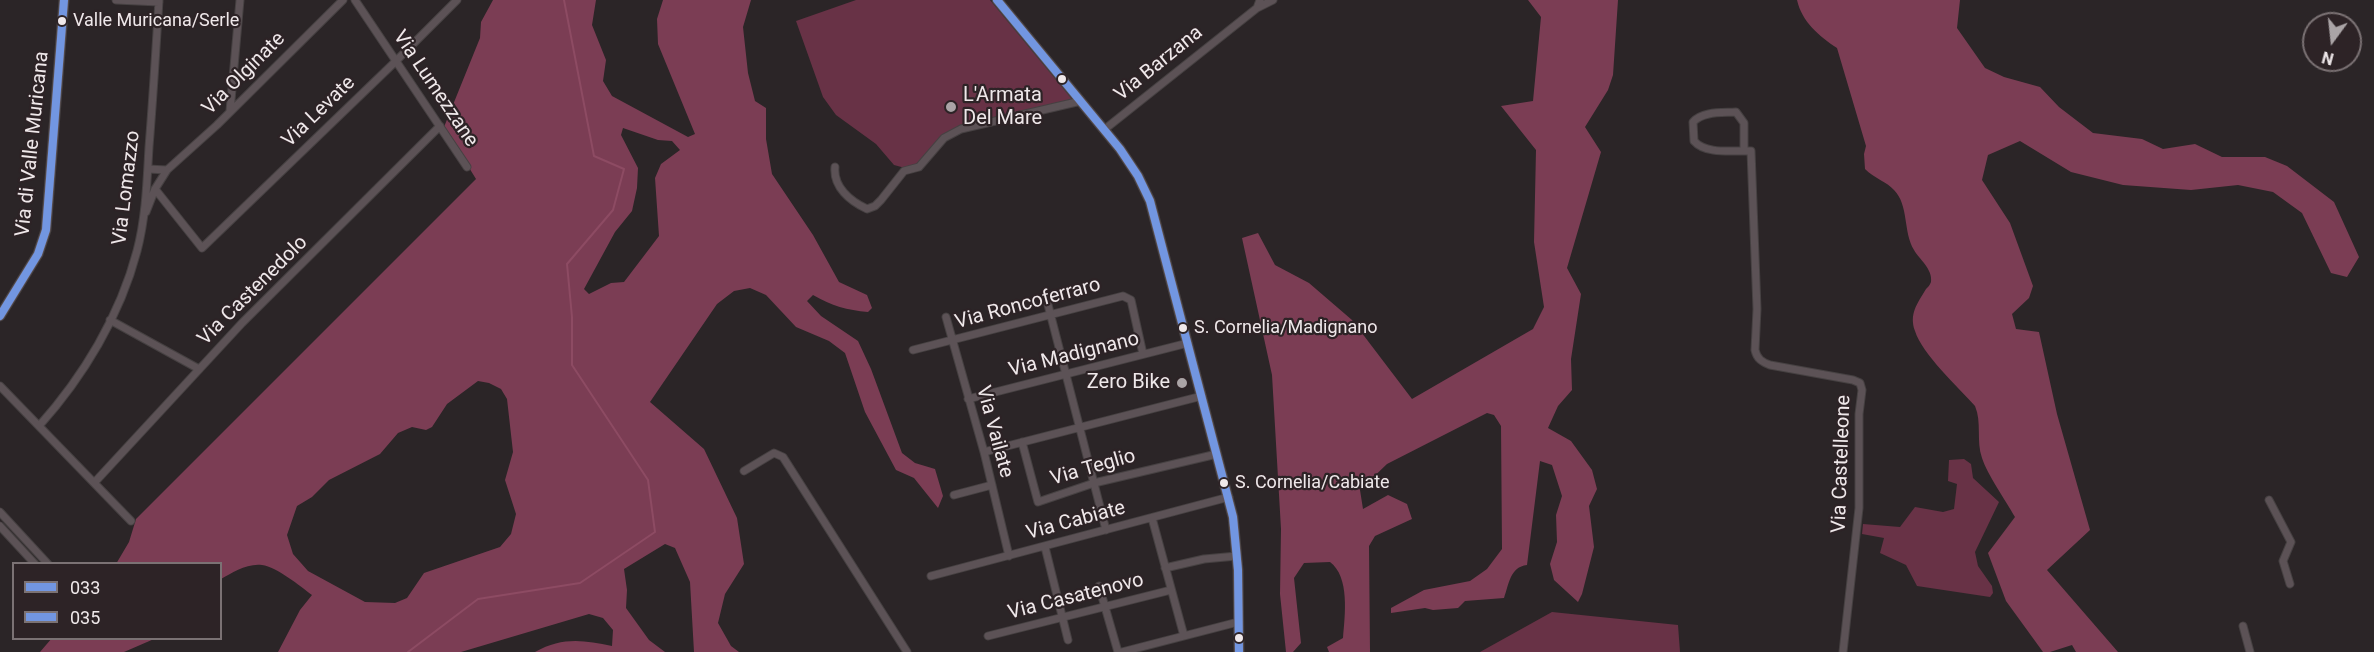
<!DOCTYPE html>
<style>
body{margin:0}
#map{position:relative;width:2374px;height:652px;overflow:hidden;background:#2b2527;font-family:Roboto,sans-serif}
canvas{display:block}
.legend{position:absolute;left:12px;top:562px;width:210px;height:78px;box-sizing:border-box;background:#2d2326;border:2px solid #7b7274;margin:0;padding:8px 10px;list-style:none;font-size:18px;color:#efe8ea}
.legend li{display:flex;align-items:center;gap:12px;height:30px}
.legend b{width:30px;border:2px solid #7b7274}
.north{position:absolute;left:2302px;top:12px;width:60px;height:60px;box-sizing:border-box;background:#2d2326;border:2px solid #7b7274;border-radius:50%;rotate:195deg;font-size:16px;font-weight:700;line-height:24px;text-align:center;color:#efe8ea}
.north::after{content:'';display:block;margin:auto;width:21px;height:27px;background:#aaa4a6;clip-path:polygon(50% 0,100% 100%,50% 72%,0 100%)}
</style>
<div id="map">
<canvas width="2374" height="652"></canvas>
<ul class="legend">
<li><b style="height:8px;background:#7296e1"></b>033</li>
<li><b style="height:8px;background:#7296e1"></b>035</li>
</ul>
<div class="north">N</div>
</div>
<script>
const ctx = document.querySelector('canvas').getContext('2d');
ctx.lineJoin = 'round';
function fillPath(path, color) {
  ctx.fillStyle = color;
  ctx.fill(path, 'evenodd');
}
function strokePath(path, color, width, dash) {
  ctx.strokeStyle = color;
  ctx.lineWidth = width;
  ctx.lineCap = dash ? 'butt' : 'round';
  ctx.setLineDash(dash || []);
  ctx.stroke(path);
}
function drawText(font, color, halo, rows, align = 'center') {
  ctx.font = font + ' Roboto,sans-serif';
  ctx.lineWidth = 4.5;
  ctx.setLineDash([]);
  ctx.textBaseline = 'middle';
  ctx.strokeStyle = halo;
  ctx.fillStyle = color;
  for (const [text, x, y, turn = 0] of rows) {
    ctx.save();
    ctx.translate(x, y);
    ctx.rotate((+turn || 0) * Math.PI / 180);
    ctx.textAlign = isNaN(turn) ? turn : align;
    if (halo) ctx.strokeText(text, 0, 0);
    ctx.fillText(text, 0, 0);
    ctx.restore();
  }
}
const green = new Path2D(`
 M856,0H990L1072,99L967,124L951,131L918,164L905,168L894,165L876,144L836,115L823,97L796,21Z
 M1964,459L1971,464L1973,478L1999,502L1975,552L1978,566L1992,586L1993,593L1990,597L1917,586L1906,565L1880,553L1884,538L1862,534L1863,524L1900,527L1915,507L1943,512L1954,509L1957,484L1948,481L1949,460Z
 M1552,612L1678,625L1680,652H1480Z`);
const forest = new Path2D(`
 M493,0H596L592,25L606,60L603,81L612,96L688,137L695,134L658,44L657,19L663,0H751L743,27L748,73L755,101L766,108V139L772,174L813,235L839,282L867,295L872,308L868,312C847,310 832,306 813,295L807,301L821,316L858,341L871,369L902,453L915,463L935,469L943,496L938,508L914,478L896,470L865,412L845,353L829,341L796,327L766,295L750,288L734,291L717,304L650,402L704,449L737,518L744,564L725,594L718,623L731,646L739,652H694L690,582L675,548L665,544L624,569L627,590L626,608L649,640L665,652H535C562,637 583,640 612,646L613,630L603,618L589,614L461,652H278L300,610L312,595C300,586 277,567 262,565C247,563 232,573 221,579L220,564H116L129,542L136,519L476,179L444,127L480,38L481,22ZM623,128L658,140L672,141L680,150L661,164L655,178L659,236L624,282L611,283L589,294L584,289L615,232L632,211L637,188L638,168L621,135ZM478,381L489,383L501,389L507,399L513,452L505,480L516,514L511,534L500,547L424,573L407,598L395,603L365,602L308,571L293,554L287,535L297,506L312,497L329,480L380,454L398,433L412,427L426,430L432,427L447,404Z
 M1528,0H1618L1613,75L1608,90L1585,127L1601,152L1567,268L1581,294L1571,359L1572,390L1558,406L1548,428L1571,441L1592,470L1597,489L1589,506L1594,547L1582,594L1578,602L1554,580L1550,564L1557,542L1556,515L1562,496L1552,465L1540,461L1527,565C1510,567 1509,584 1504,598L1465,601L1458,608L1433,610L1425,608L1391,613V608L1424,590L1470,581L1487,569L1502,549L1501,426L1494,415L1487,413L1387,464L1360,490L1363,509L1388,495L1407,504L1412,519L1375,536L1369,546L1370,652H1329L1327,647L1343,638C1345,615 1350,577 1330,562L1304,563L1294,578L1301,643L1293,652H1286L1280,594L1281,529L1272,375L1242,238L1258,233L1275,265L1309,283L1352,320L1412,399L1533,329L1544,307L1534,242L1536,150L1501,106L1533,101L1541,17Z
 M1797,0H1960L1957,28L1985,68L2004,77L2040,87L2059,107L2093,133L2142,139L2163,149L2195,144L2222,157H2265L2287,166L2334,202L2359,257L2347,277L2331,273L2302,213L2273,192L2238,185L2191,190L2123,185L2071,172L2020,141L1988,155L1982,180L2010,223L2033,286L2029,298L2012,314L2016,329L2039,332L2057,414L2090,530L2047,570L2118,652H2076L2072,645L2050,652H2043L2006,601L1988,553L2015,517C2006,501 1987,474 1982,458C1976,441 1982,422 1975,406C1958,387 1922,354 1915,331C1909,314 1917,304 1926,289C1928,287 1930,285 1931,282C1933,269 1919,259 1914,250C1903,232 1909,205 1894,190C1887,182 1874,178 1865,169L1864,154L1866,146L1837,48C1819,36 1802,22 1797,0Z
 M52,638H154V639L124,652H40Z`);
const stream = new Path2D(`
 M408,652L478,599L580,583L655,532L648,480L572,365V317L567,264L613,210L624,169L594,156L564,0`);
const street = new Path2D(`
 M116,0L159,2
 M355,0L467,167
 M1257,8L1273,0
 M230,111L240,0
 M1105,129L1257,8L1260,0
 M1744,151V123L1736,112C1722,113 1703,111 1693,122L1694,141C1706,155 1734,150 1751,151L1757,309L1755,350C1757,359 1762,362 1770,365L1853,380L1860,383L1862,390L1859,414V508L1843,652
 M835,167C833,187 850,201 867,209L875,206L881,200L904,171L919,167L944,138L961,129L1081,101
 M148,169L167,170L217,125L343,0
 M155,189L202,248L396,61L457,0
 M146,212L155,189L167,170
 M1046,297L1106,530
 M946,317L984,452L1009,556
 M110,320L199,369
 M913,350L1123,296L1131,300L1143,354
 M0,386L131,521
 M968,399L1188,343
 M39,426C83,377 120,316 137,251C146,217 147,181 149,147C153,98 156,49 159,0
 M1022,442L1038,502L1094,483L1217,454
 M984,452L1202,396
 M744,471L774,453L783,457L907,652
 M94,483L242,323L440,126
 M954,495L992,485
 M2269,500L2291,542L2283,561L2290,584
 M0,512L48,564
 M1152,518L1184,636
 M0,526L35,564
 M1045,547L1068,640
 M1165,568L1204,559L1237,556
 M931,576L1229,497
 M1099,586L1118,652
 M2243,626L2250,652
 M988,636L1171,590
 M1122,652L1238,622`);
const secondary = new Path2D(`
 M997,0L1120,149L1138,176L1150,201L1233,517L1238,570L1239,652
 M0,316L38,254L46,230L64,0`);
const bus1 = new Path2D(`
 M997,0L1120,149L1138,176L1150,201L1233,517L1238,570L1239,652`);
const bus2 = new Path2D(`
 M0,316L38,254L46,230L64,0`);
const markers = [
 [62,21,5,"#efe8ea"],
 [1062,79,5,"#efe8ea"],
 [951,107,6,"#aaa4a6"],
 [1183,328,5,"#efe8ea"],
 [1182,383,6,"#aaa4a6"],
 [1224,483,5,"#efe8ea"],
 [1239,638,5,"#efe8ea"]
];
const busNames = [
 ["Valle Muricana/Serle",73,21],
 ["S. Cornelia/Madignano",1194,328],
 ["S. Cornelia/Cabiate",1235,483]
];
const streetNames = [
 ["Via Barzana",1159,64,-39],
 ["Via Olginate",244,74,-45],
 ["Via Lumezzane",435,89,56],
 ["Via Levate",319,112,-44],
 ["Via di Valle Muricana",33,144,-84],
 ["Via Lomazzo",127,188,-83],
 ["Via Castenedolo",253,291,-45],
 ["Via Roncoferraro",1028,304,-15],
 ["Via Madignano",1074,355,-14],
 ["Via Vailate",994,432,75],
 ["Via Castelleone",1842,464,-88],
 ["Via Teglio",1093,468,-16],
 ["Via Cabiate",1076,521,-15],
 ["Via Casatenovo",1076,597,-14]
];
const poiNames = [
 ["L'Armata",963,96],
 ["Del Mare",963,119],
 ["Zero Bike",1170,383,"right"]
];
fillPath(green, '#683246');
fillPath(forest, '#7b3d54');
strokePath(stream, '#8d4b63', 2);
strokePath(street, '#464142', 9);
strokePath(secondary, '#464142', 11);
strokePath(street, '#5c5256', 7);
strokePath(secondary, '#685b60', 9);
strokePath(bus1, '#7296e1', 8);
strokePath(bus2, '#7296e1', 8);
for (const [x, y, r, color] of markers) {
  const dot = new Path2D();
  dot.arc(x, y, r, 0, 2 * Math.PI);
  ctx.fillStyle = color;
  ctx.fill(dot);
  strokePath(dot, '#2d2326', 2);
}
drawText('18px', '#efe8ea', '#2d2326', busNames, 'left');
drawText('20px', '#efe8ea', '#2d2326', streetNames);
drawText('20px', '#efe8ea', '#2d2326', poiNames, 'left');
</script>
